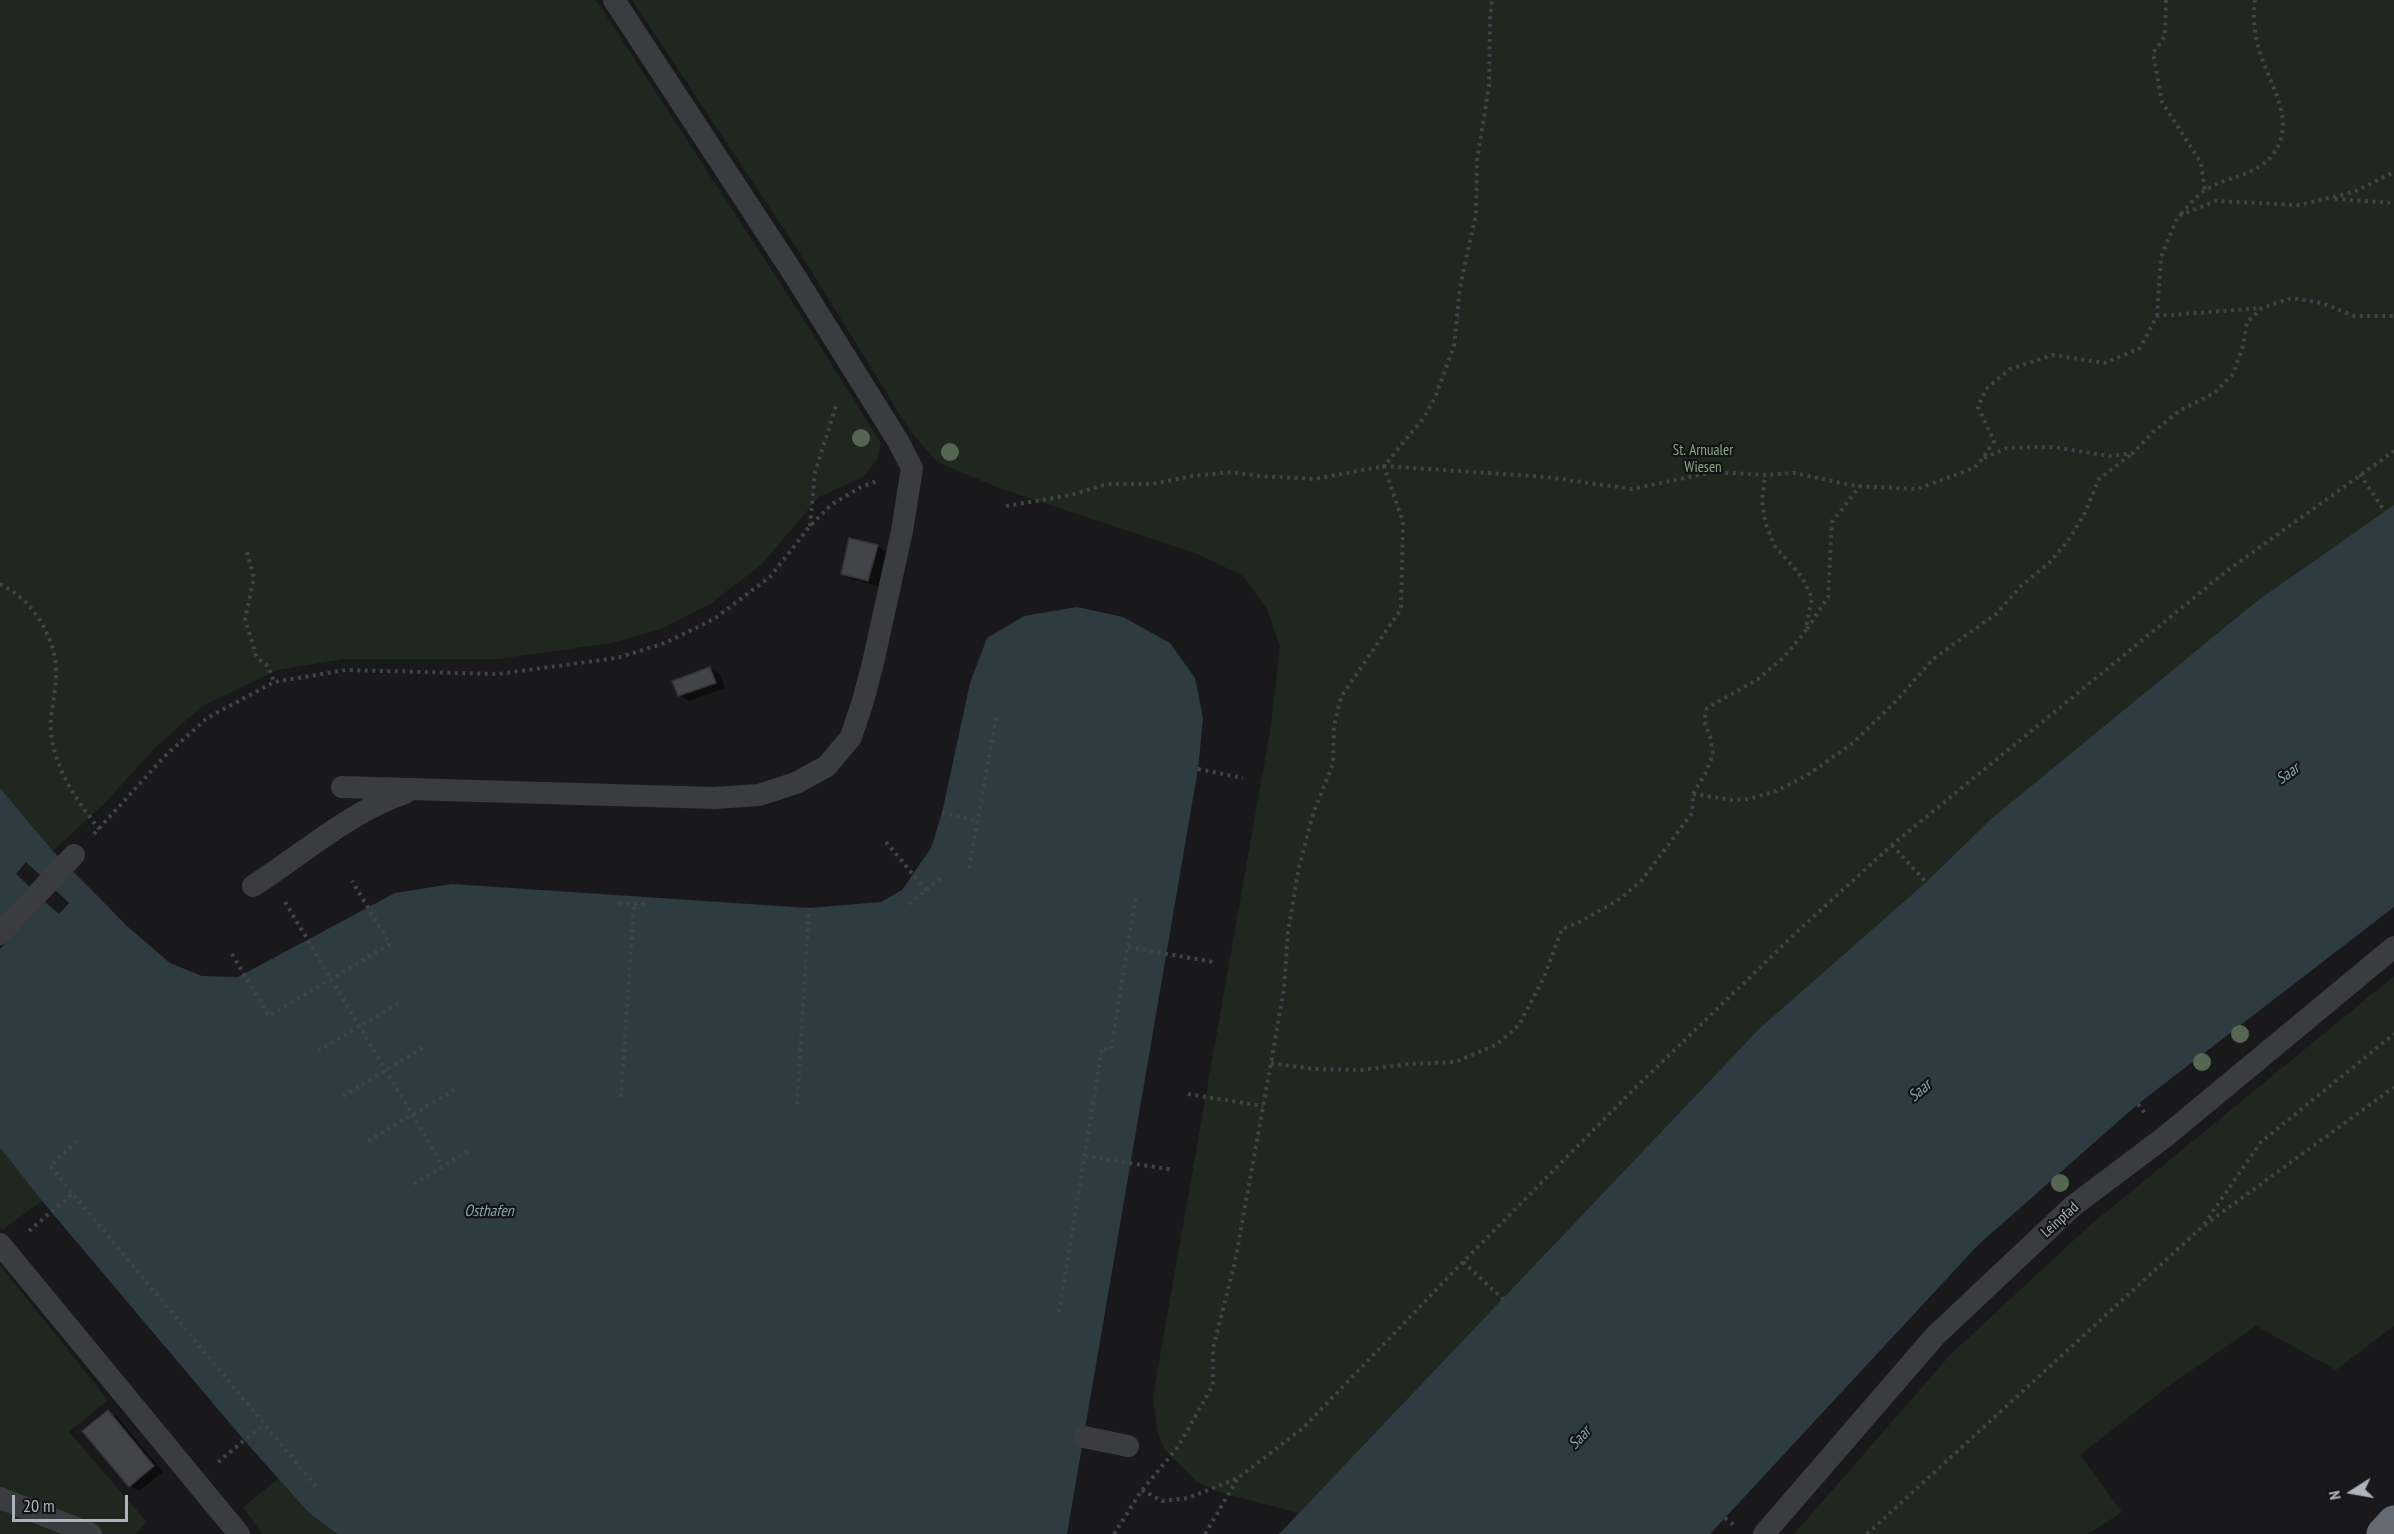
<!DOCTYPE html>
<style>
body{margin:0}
#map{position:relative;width:2394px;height:1534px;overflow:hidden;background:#19191b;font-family:"PT Sans Narrow",sans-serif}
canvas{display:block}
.north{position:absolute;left:2322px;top:1462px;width:60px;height:60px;-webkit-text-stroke:4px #141416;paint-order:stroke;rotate:259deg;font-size:16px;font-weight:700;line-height:24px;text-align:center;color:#abb3bb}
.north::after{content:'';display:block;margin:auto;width:21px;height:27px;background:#abb3bb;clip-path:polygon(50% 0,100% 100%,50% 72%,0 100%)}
.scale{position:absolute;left:12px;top:1495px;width:116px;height:27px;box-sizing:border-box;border:3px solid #abb3bb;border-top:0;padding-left:8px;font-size:18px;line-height:21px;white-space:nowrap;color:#abb3bb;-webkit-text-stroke:4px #141416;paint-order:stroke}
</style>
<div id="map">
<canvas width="2394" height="1534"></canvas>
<div class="north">N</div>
<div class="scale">20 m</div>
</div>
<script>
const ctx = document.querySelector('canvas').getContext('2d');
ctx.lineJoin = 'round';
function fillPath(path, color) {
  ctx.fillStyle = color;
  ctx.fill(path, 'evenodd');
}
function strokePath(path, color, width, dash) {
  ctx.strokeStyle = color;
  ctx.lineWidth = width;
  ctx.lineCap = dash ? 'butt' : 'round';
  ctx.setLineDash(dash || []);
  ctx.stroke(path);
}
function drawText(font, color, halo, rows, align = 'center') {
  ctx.font = font + ' "PT Sans Narrow",sans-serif';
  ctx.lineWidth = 4.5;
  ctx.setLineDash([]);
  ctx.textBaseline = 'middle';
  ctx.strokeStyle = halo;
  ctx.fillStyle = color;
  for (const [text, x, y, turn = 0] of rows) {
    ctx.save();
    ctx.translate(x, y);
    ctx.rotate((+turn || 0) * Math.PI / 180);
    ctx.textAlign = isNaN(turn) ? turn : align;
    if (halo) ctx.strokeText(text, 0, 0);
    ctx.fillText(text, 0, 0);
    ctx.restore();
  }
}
const green = new Path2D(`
 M0,0H596L799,312L881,443L877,460L863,477L819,497L761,565L710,604L661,629L612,643L498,659H344L277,670L201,707L156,747L103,805L53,851L0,788Z
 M632,0H2394V505L1991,819L1926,882L1759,1029L1299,1513L1218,1492L1196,1481L1164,1449L1157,1430L1153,1396L1271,725L1280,647L1267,609L1243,576L1198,554L999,488L937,462L910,431L807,264Z
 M2394,976V1326L2336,1370L2256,1326L2170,1385L2080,1455L2122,1512L2088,1534H1794L1951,1354L2089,1226Z
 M0,1148L42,1201L2,1230L0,1226Z
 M0,1265L108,1400L69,1432L147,1522L135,1534H0Z
 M279,1478L309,1513L337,1534H262L243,1507Z`);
const water = new Path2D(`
 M2394,505V907L2138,1104L1978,1245L1710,1534H1279L1759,1029L1926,882L1991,819L2257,601Z
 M1077,607L1123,617L1170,643L1195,678L1203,718L1198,769L1067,1534H337L309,1513L244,1440L42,1201L0,1148V788L53,851L127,926L170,963L202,976L238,977L395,893L452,884L809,908L881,902L902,890L931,848L942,813L970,683L987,638L1024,616Z`);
const pier = new Path2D(`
 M26,862L69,903L59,914L45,902L0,949V919L30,887L16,874Z`);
const shadow = new Path2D(`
 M877,546L887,552L878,586L852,579L842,574Z
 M710,668L720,674L725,688L689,701L679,695Z
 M108,1411L117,1417L163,1472L139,1491L130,1486Z`);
const building = new Path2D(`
 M849,538L878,545L868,581L841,574Z
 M710,667L716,683L678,696L672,681Z
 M108,1410L154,1466L129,1487L82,1431Z`);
const path = new Path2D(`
 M2166,0L2165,36L2153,53L2162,102L2201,163L2205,190
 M2335,199L2394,203
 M2181,214C2188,206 2196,197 2204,191C2224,177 2252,177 2270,158C2301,123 2267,82 2258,46C2254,31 2253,15 2255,0
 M2157,316L2161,257L2178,216L2216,201L2299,205L2354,192L2394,172
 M1984,458L2007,448L2053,447L2110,456L2133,453L2153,432L2179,411L2214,393L2233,374L2243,346L2247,322L2262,308L2291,298L2322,303L2354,316H2394
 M2360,474L2385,512
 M1006,506L1071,495L1107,484H1152L1192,476L1232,472L1259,476L1315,479L1384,466L1546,477L1632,489L1714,472L1765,475L1794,473L1856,486L1917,489L1974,468L1983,458L1994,441L1978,407L1986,389L2010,369L2053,355L2105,363L2140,348L2157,316L2262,308
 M810,526L815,472L837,403
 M247,552L254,578L245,619L257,658L268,666L274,682
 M0,584C32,599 56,637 56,672C57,697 46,719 53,745C60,777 79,803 99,829
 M1807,629L1828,597L1832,522L1860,486
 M1198,769L1243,778
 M1693,794L1732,800L1749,799L1776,791L1806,776L1853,743L1897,700L1933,659L1996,614L2021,586L2049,563L2068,541L2084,515L2099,479L2133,453
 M942,813L977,821
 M94,834L164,757L207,718L274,682L346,670L498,674L617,658L665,643L714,619L770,577L810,526L831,505L859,488L877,481
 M886,842L926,890
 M1892,845L1926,882
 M969,868L997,713
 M285,902L443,1166
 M619,903L647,904
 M909,904L941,878
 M1128,947L1213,962
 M232,954L269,1016L390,944L352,881
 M318,1051L402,1001
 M1271,1063L1314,1069L1362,1070L1409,1064L1455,1062L1496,1045L1519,1025L1544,977L1562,929L1578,923L1620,899L1642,880L1692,813L1693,794L1705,774L1713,755L1710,736L1704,721L1707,708L1758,679L1783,658L1805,632L1812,598L1802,577L1774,545L1765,522L1762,500L1765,475
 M1188,1094L1263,1106
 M343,1096L427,1045
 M621,1097L634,904
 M797,1104L809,908
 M2138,1104L2145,1113
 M77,1141L50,1166L319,1490
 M368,1141L454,1090
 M1085,1156L1174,1170
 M414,1184L471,1149
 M2204,1224L2261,1142L2394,1034
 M29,1231L72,1194
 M1463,1262L1503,1299
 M1059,1312L1102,1048L1111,1050L1136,895
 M218,1462L264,1424
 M1142,1490L1162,1501L1188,1498L1238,1478L1303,1428L1463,1262L1635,1088L1802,927L1892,845L2228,570L2394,451
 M1725,1518L1734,1525
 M1114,1534L1142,1490L1178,1447L1213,1385V1348L1235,1262L1271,1063L1284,988L1288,932L1299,867L1314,811L1333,764L1334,726L1341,697L1401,609L1403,522L1384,466L1425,416L1436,395L1454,346L1460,287L1476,214L1477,160L1489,86L1490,19L1492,0
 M1205,1534L1238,1478
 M1867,1534L2202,1227L2394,1087`);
const service = new Path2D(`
 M342,787L714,798L759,795L796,783L827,766L851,737L863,701L873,663L902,531L912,468L898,441L793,273L614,0
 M253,886C303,854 349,812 405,793
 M0,934L74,855
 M0,1244L239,1534
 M1084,1437L1128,1446
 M0,1498L91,1534
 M1764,1534L1935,1336L2073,1206L2166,1136L2394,947`);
const motorway = new Path2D(`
 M2383,1534L2394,1522`);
const trees = [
 [861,438],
 [950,452],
 [2240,1034],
 [2202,1062],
 [2060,1183]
];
const parkNames = [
 ["St. Arnualer",1703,451],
 ["Wiesen",1703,468]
];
const streetNames = [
 ["Leinpfad",2060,1220,-42]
];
const waterNames = [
 ["Saar",2288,774,-36],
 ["Saar",1920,1091,-41],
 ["Osthafen",489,1211],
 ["Saar",1580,1438,-48]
];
fillPath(green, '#1f271e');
fillPath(water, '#2e3b40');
fillPath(pier, '#19191b');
fillPath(shadow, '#0007');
fillPath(building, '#434448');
strokePath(building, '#333437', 1.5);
strokePath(path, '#404348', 4, [3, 4.5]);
strokePath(service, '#3a3c40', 22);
strokePath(motorway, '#656b72', 33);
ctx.fillStyle = '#556753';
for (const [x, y] of trees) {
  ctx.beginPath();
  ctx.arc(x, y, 9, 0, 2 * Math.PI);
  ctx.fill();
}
drawText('15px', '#86a781', '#141416', parkNames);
drawText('15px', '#abb3bb', '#141416', streetNames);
drawText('italic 16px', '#81a8b7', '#141416', waterNames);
</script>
